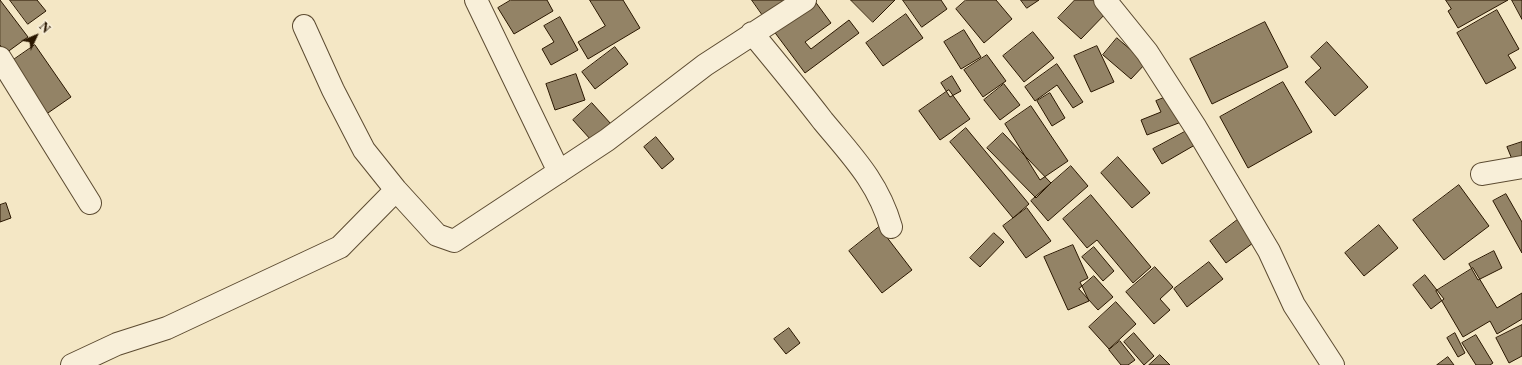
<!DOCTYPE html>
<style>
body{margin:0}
#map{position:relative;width:1522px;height:365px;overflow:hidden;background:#f4e7c5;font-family:"Libre Caslon Text",serif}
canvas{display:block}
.north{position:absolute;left:16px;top:16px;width:40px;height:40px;-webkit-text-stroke:3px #f8efd9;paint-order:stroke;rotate:46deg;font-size:11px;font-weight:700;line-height:16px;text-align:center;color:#2a1700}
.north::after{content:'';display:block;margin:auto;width:14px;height:18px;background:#2a1700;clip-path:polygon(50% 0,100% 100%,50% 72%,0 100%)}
</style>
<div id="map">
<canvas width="1522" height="365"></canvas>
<div class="north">N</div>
</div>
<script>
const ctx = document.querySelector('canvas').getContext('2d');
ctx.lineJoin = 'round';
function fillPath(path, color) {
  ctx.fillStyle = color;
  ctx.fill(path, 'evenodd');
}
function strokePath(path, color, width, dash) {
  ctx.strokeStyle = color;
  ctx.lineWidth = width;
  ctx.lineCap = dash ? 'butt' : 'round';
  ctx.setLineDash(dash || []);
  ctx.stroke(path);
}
const building = new Path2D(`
 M0,0L28,37L6,53L0,45Z
 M10,0H37L46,11L28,24Z
 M511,0H547L553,11L514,34L498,8Z
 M590,0H623L640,28L588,59L578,42L605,26Z
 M752,0H800L769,24Z
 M814,0L831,23L805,42L811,49L849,20L859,33L805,73L773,30Z
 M851,0H895L873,22Z
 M903,0H941L947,9L922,27Z
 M966,0H996L1012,19L984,43L956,9Z
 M1021,0H1039L1027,8Z
 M1075,0H1099L1109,10L1081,39L1058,18Z
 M1446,0H1508L1458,28L1448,11L1451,9Z
 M1512,0H1522V19Z
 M1497,10L1519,49L1508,55L1516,68L1486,84L1457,33Z
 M906,14L923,38L883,66L866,43Z
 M560,17L578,50L551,65L542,49L554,42L544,26Z
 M1265,22L1288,67L1212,104L1190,59Z
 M964,30L981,57L961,69L944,42Z
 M1033,32L1054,58L1024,82L1003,56Z
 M1117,38L1146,63L1131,79L1103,55Z
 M1327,42L1368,87L1335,116L1305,82L1321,68L1311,57Z
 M35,45L71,97L45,115L9,63Z
 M1097,46L1114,82L1091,92L1074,56Z
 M615,47L628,64L595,89L582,72Z
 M987,55L1006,81L983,97L964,70Z
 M1057,64L1083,102L1073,108L1057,85L1035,101L1025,87Z
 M576,74L585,100L555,110L546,84Z
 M952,76L961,91L950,97L941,83Z
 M1283,82L1312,132L1248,168L1220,117Z
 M1004,84L1020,105L1000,120L984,100Z
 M949,90L970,119L940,140L919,111Z
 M1050,93L1065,118L1052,126L1037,101Z
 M1174,94L1184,121L1147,135L1141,120L1161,112L1156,101Z
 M592,103L611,124L591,140L573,120Z
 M1031,106L1068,161L1040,180L1005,124Z
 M966,128L1029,204L1013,218L950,142Z
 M1192,128L1200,142L1162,164L1153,149Z
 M1003,133L1051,183L1036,198L987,148Z
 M656,137L674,159L662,169L644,147Z
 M1522,142V161L1514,164L1507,147Z
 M1118,157L1150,193L1132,208L1101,173Z
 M1071,166L1088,186L1048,221L1031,201Z
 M1459,185L1489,226L1444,260L1413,220Z
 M1506,194L1522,222V253L1493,201Z
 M1091,195L1151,267L1133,283L1097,240L1087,248L1063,219Z
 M6,203L11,218L0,222V205Z
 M1027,208L1051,241L1026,258L1003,226Z
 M1240,218L1257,240L1226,263L1210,241Z
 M1379,225L1398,248L1364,276L1345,253Z
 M879,227L912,270L882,293L849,251Z
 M994,233L1004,242L980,267L970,258Z
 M1073,245L1088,278L1080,282L1089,301L1068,310L1044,257Z
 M1094,247L1114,271L1103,281L1082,257Z
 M1494,251L1502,268L1478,280L1469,264Z
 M1209,262L1223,279L1187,307L1174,289Z
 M1155,267L1173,287L1160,299L1170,310L1154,324L1126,292Z
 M1473,268L1497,308L1522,293V319L1497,334L1490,321L1463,337L1436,291Z
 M1425,275L1444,299L1431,309L1413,285Z
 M1094,276L1113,297L1098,310L1079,289Z
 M1116,302L1136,324L1109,349L1089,327Z
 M1522,325V356L1509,363L1496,338Z
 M789,328L800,343L786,354L774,339Z
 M1134,333L1154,356L1144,365L1124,342Z
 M1455,333L1465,353L1458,357L1447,338Z
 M1476,335L1493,363L1490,365H1476L1462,343Z
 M1120,341L1135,360L1128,365H1121L1109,350Z
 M1160,355L1170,365H1149Z
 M1448,357L1454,365H1437Z`);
const minor = new Path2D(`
 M476,0L559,172
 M1105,0L1147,52L1196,128L1269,251L1294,305L1333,365
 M304,26L333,90L364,150L396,190L437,235L454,241L607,140L705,65L805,0
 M752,33C776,62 800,91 823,121C852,156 878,182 891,227
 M0,58L90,203
 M1482,174L1522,167
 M72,365L117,344L167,328L340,247L396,190`);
fillPath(building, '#938366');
strokePath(building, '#2a1700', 1);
strokePath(minor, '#5c4b31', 24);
strokePath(minor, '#f8efd9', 22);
</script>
